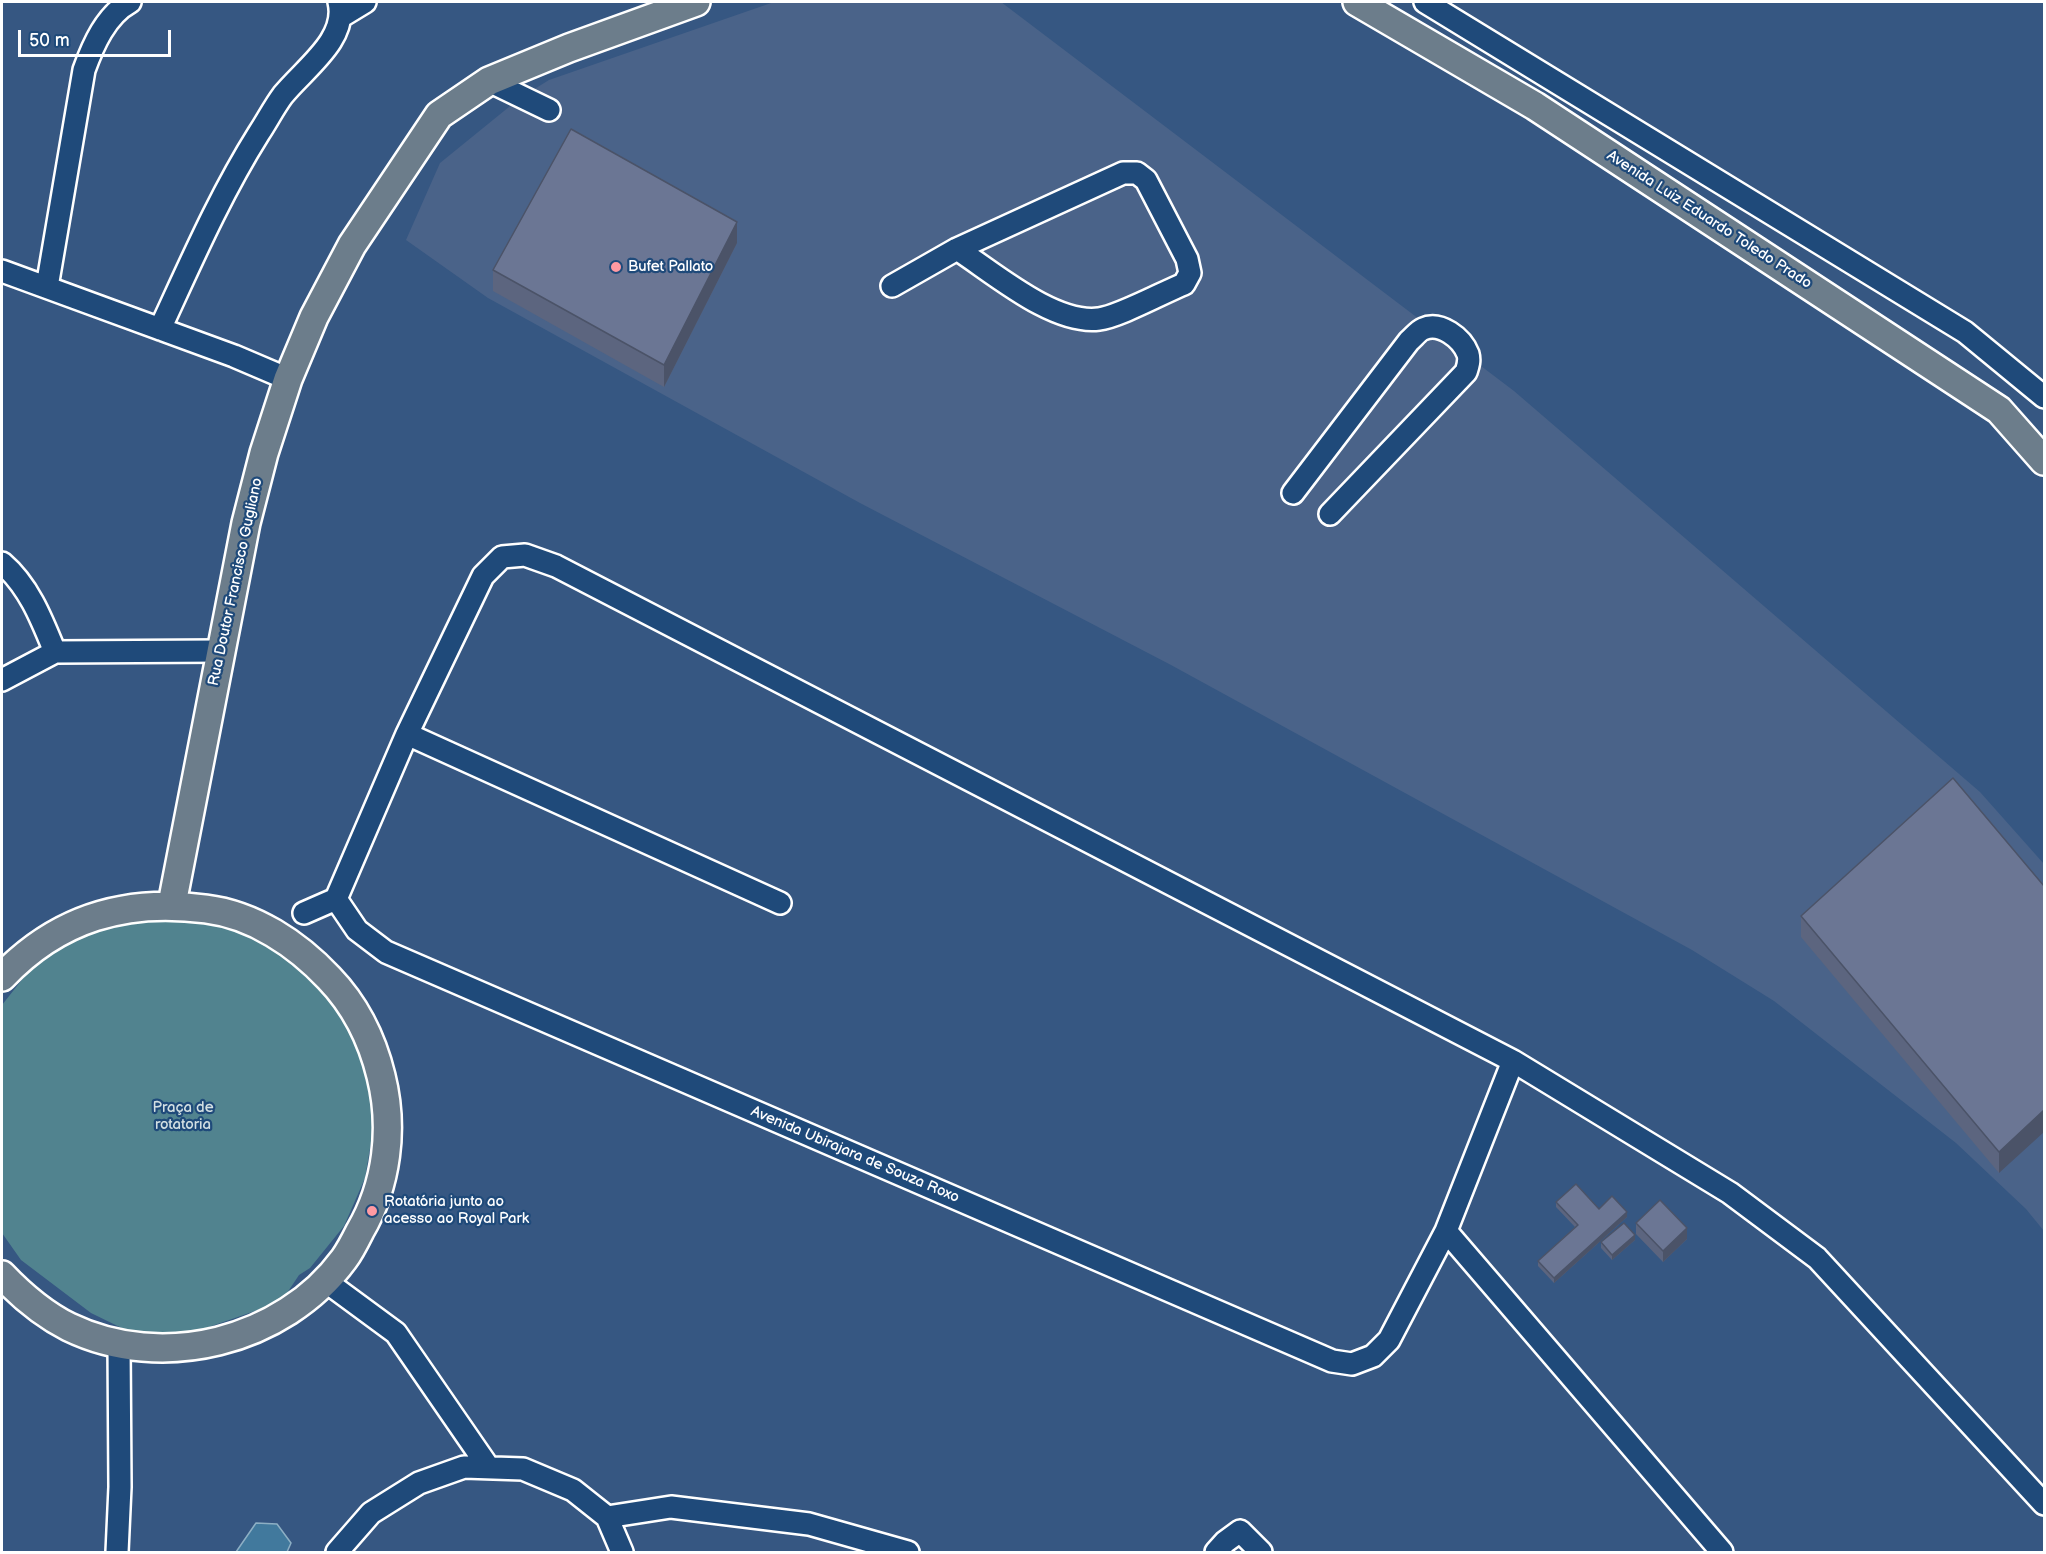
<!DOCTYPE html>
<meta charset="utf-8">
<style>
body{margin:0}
#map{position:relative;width:2046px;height:1554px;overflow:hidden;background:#365782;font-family:"Balsamiq Sans",sans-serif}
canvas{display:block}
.frame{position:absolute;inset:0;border:3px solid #fff;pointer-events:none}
.scale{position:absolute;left:18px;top:30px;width:153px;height:27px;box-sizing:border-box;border:3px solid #fff;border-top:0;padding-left:8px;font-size:18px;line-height:21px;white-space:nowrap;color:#fff;-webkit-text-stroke:4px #1f4a7a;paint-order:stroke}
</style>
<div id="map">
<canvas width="2046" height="1554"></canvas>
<div class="frame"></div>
<div class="scale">50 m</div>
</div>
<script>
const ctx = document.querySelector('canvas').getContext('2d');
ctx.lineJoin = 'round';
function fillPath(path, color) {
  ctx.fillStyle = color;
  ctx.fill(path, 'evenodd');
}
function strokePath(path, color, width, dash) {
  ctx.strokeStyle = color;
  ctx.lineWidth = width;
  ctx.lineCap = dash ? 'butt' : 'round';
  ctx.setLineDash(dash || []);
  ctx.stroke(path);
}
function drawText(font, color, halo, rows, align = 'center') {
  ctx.font = font + ' "Balsamiq Sans",sans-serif';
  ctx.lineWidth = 4.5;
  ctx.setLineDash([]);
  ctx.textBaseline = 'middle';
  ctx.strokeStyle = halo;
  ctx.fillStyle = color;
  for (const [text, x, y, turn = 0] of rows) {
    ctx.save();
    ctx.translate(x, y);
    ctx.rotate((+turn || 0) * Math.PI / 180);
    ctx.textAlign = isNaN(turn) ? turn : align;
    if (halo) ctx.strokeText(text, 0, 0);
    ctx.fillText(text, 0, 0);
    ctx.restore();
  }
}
const built = new Path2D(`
 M774,2H1001L1514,391L1980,792L2044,864V1231L2026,1209L1956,1143L1774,1001L1692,950L1171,665L860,503L488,298L406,240L440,163L520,98L549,80Z`);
const green = new Path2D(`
 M174,917L227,925L276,947L317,980L349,1023L368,1073L374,1125L365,1178L344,1226L310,1268L299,1275L281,1302L180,1337L134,1334L91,1313L21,1260L2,1233V1005L28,972L71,941L121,922Z`);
const water = new Path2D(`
 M256,1523L277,1524L291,1543L287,1552H236Z`);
const minor = new Path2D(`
 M1425,2L1965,332L2044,397
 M342,16L365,2
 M489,81L549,110
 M2,271L234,356L288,379
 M892,286L957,249L1123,173H1137L1146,180L1187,259L1190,273L1184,284C1164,292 1118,317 1099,319C1054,325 994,273 957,249
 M47,287L84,70C93,45 106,15 130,2
 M160,329C191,262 220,195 259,133C267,121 274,107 283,95C305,68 348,39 339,2
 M1293,493L1409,341C1413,338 1418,331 1423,329C1440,321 1462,338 1468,354C1470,361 1468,366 1466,372L1330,514
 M2,563C29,586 42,620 55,652
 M2,680L55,652L221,651
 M407,734L780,903
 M336,899L357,930L386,952L1332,1361L1352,1364L1373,1356L1389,1340L1446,1231L1513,1061
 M304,913L336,899L407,734L483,576L502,557L525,555L556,566L1513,1061L1730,1193L1817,1258L2044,1504
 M1446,1231L1722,1552
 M324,1280L396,1333L489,1468
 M607,1517L671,1507L809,1524L908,1552
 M117,1552L120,1487L119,1344
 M337,1552L371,1513L419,1483L464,1467L523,1469L573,1490L607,1517L622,1552
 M1216,1552L1225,1542L1240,1531L1261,1552`);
const major = new Path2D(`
 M1357,2L1535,106L1999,410L2044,461
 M172,904L246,523L264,453L288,379L314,317L352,245L439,115L489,81L569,48L696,2
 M2,977C58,918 126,898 206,909C254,915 297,944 329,978C356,1006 372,1039 381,1076C394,1128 387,1185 360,1231C355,1241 350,1251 344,1259C283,1342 162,1372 69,1327C43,1314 22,1296 2,1275`);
const wall = new Path2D(`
 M737,243L664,387L493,291V270Z
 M2044,886L1999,1173L1801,937V916Z
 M1556,1202L1599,1209L1627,1217L1554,1283L1538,1266V1261L1575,1227L1556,1207Z
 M1636,1223L1687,1239L1663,1262L1636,1234Z
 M1635,1240L1612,1260L1601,1248V1242Z`);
const shadedWall = new Path2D(`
 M737,222V243L664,387V365Z
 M2044,1110V1132L1999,1173V1152Z
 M1627,1212V1217L1554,1283V1278Z
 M1687,1228V1239L1663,1262V1251Z
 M1635,1235V1240L1612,1260V1255Z`);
const building = new Path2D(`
 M571,129L737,222L664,365L493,270Z
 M1953,778L2044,886V1110L1999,1152L1801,916Z
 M1576,1184L1599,1209L1612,1196L1627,1212L1554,1278L1538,1261L1578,1225L1556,1202Z
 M1660,1200L1687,1228L1663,1251L1636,1223Z
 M1624,1223L1635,1235L1612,1255L1601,1242Z`);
const markers = [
 [616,267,6,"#ff9aa2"],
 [372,1211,6,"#ff9aa2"]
];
const streetNames = [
 ["Avenida Luiz Eduardo Toledo Prado",1709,220,33],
 ["Rua Doutor Francisco Gugliano",236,582,-78],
 ["Avenida Ubirajara de Souza Roxo",855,1155,23]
];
const poiNames = [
 ["Bufet Pallato",628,267],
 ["Rotatória junto ao",384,1202],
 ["acesso ao Royal Park",384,1219]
];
const parkNames = [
 ["Praça de",183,1108],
 ["rotatoria",183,1125]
];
fillPath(built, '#4a6389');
fillPath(green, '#51838f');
fillPath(water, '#41799d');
strokePath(water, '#8dafc4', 1.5);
strokePath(minor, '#fff', 26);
strokePath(major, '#fff', 32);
strokePath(minor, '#1f4a7a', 21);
strokePath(major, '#6c7d8b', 27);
fillPath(wall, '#5c657f');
fillPath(shadedWall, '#4b5368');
fillPath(building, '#6b7694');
strokePath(building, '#4b5368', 1.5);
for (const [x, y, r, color] of markers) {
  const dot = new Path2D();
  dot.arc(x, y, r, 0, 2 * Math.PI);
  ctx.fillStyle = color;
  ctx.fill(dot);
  strokePath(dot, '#1f4a7a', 2);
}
drawText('15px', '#fff', '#1f4a7a', streetNames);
drawText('15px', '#fff', '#1f4a7a', poiNames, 'left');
drawText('15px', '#d4e0e3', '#1f4a7a', parkNames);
</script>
